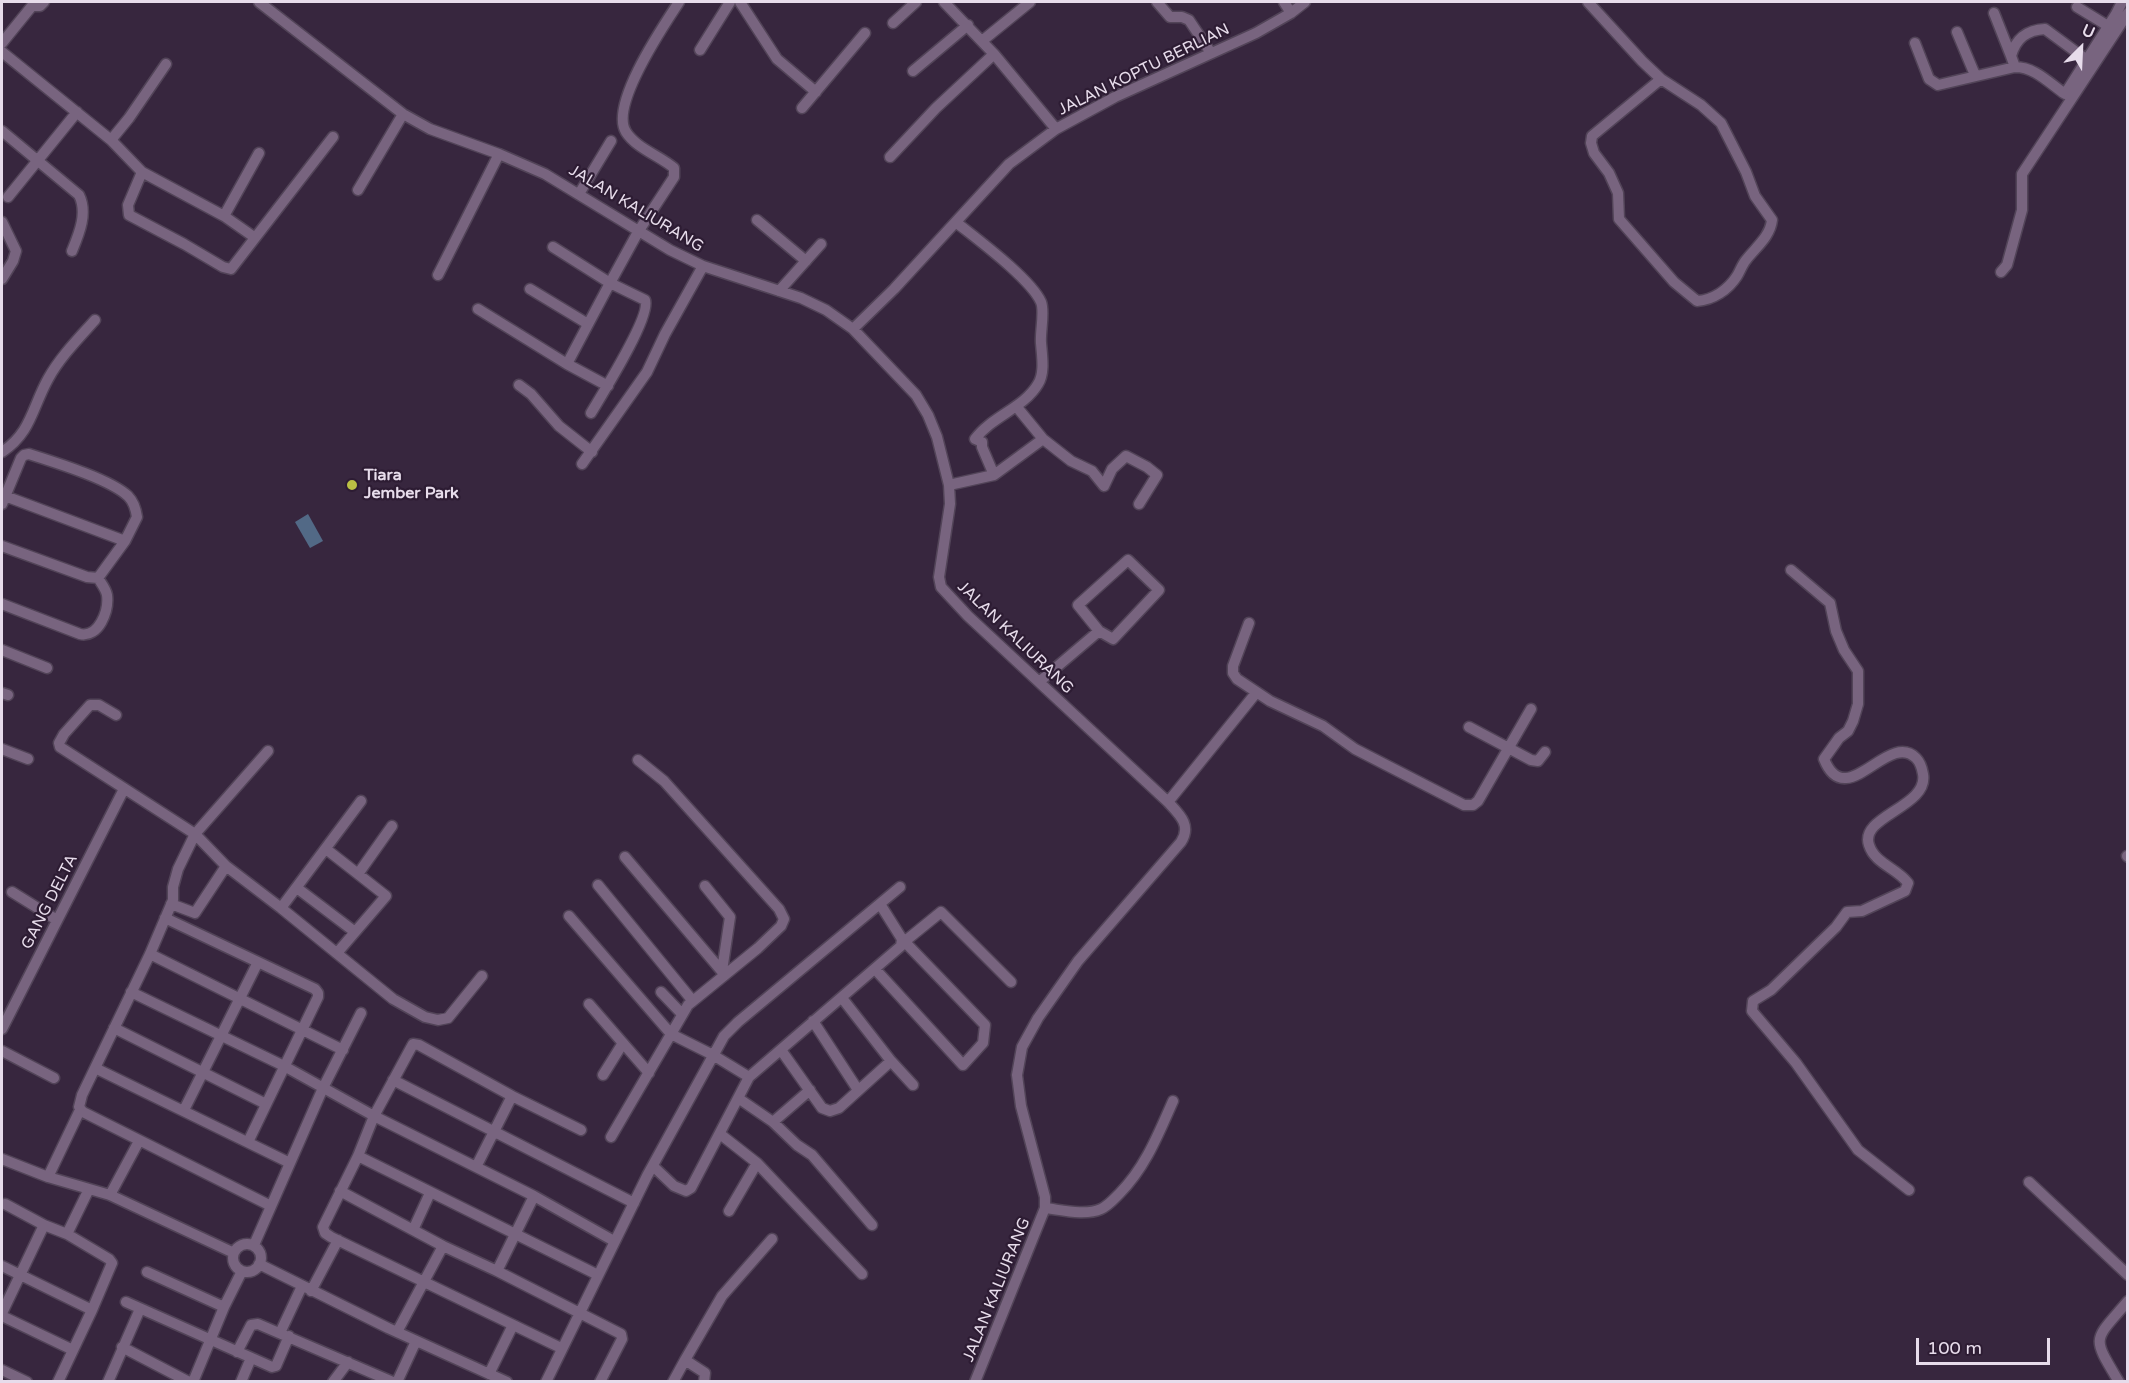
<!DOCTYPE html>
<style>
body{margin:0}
#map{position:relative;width:2129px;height:1383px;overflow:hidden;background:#37263e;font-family:"Varela Round",sans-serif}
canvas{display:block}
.frame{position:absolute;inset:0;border:3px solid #e7dceb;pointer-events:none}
.north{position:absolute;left:2051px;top:18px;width:60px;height:60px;-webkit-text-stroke:4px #2d1c33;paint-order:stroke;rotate:24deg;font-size:16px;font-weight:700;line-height:24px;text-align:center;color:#e7dceb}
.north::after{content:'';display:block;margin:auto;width:21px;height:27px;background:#e7dceb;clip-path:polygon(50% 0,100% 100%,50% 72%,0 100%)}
.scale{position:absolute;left:1916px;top:1338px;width:134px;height:27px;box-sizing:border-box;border:3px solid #e7dceb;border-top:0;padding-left:8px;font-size:18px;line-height:21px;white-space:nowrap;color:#e7dceb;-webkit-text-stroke:4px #2d1c33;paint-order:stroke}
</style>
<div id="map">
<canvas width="2129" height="1383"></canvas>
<div class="frame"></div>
<div class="north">U</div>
<div class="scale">100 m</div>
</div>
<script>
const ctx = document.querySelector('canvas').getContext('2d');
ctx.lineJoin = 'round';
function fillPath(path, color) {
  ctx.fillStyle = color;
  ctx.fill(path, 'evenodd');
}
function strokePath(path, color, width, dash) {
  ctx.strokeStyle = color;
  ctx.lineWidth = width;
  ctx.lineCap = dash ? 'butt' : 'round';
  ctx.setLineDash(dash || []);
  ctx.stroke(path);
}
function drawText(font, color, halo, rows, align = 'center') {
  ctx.font = font + ' "Varela Round",sans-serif';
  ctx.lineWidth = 4.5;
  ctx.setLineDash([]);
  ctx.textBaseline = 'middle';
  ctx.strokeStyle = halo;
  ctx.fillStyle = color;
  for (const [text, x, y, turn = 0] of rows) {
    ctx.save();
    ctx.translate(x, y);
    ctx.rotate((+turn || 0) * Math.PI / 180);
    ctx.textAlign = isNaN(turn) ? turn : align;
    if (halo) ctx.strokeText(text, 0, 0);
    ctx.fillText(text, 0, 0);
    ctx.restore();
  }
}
const water = new Path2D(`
 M308,514L323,541L310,548L295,522Z`);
const minor = new Path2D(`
 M259,2L403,114L430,129L499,154L545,174L670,250L703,266L801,298L826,310L853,329L916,395L928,415L937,437L949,485L950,504L939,577L941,587L968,616L1168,802C1179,814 1192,825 1181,842L1078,961L1038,1018L1022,1047L1017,1075L1021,1106L1045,1197V1208L975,1382
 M740,2L777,59L816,92
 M944,2L994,54L1056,129
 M1157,2L1170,17H1182L1189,20L1211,53
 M1284,2L1291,13
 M1588,2L1642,61L1661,79L1701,105L1721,123L1746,172L1755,196L1772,220C1770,237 1756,247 1746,260C1742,265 1740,271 1737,276C1728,290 1713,300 1697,301L1674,282L1619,219L1618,193L1609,173L1594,153L1591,143L1592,136L1661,79
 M2077,7L2108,26
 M1994,13L2011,56
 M893,23L916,2
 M1957,32L1975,75
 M982,41L1030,2
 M2,43L32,6H40L44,2
 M1915,43L1929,79L1938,85L2015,67C2035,67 2049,83 2065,94L2116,14L2122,2
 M700,50L730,2
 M2,52L111,140L142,172L224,216L254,237
 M2015,67L2011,56C2016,38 2027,30 2045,29L2087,60
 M913,71L968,25
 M802,108L865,33
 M2,131L79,195C88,213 79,234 72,251
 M111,140L129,118L166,64
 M890,157L936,108L994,54
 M142,172L128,205L129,215L184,244L223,267L231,269L333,137
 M358,190L403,114
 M579,194L611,141
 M8,197L77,112
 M224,216L259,153
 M757,220L806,261
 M2,222L16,251L13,261L2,279
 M957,223C977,239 1031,279 1041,302C1045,311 1040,332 1041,343C1042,356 1045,373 1038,384C1024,408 992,416 975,439L982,442V447L994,475
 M553,247L610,283L638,232L674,177V168C660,156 636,148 626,132C609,105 664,25 679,2
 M2001,272L2007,265L2022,210V174L2128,13
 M438,275L499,154
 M530,289L588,324
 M779,291L821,244
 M478,309L567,364L608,386
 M853,329L894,289L1009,164L1056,129L1115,97L1256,33L1291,13L1305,2
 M567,364L610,283L645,300C652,315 601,396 591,413
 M519,385L531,394L559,426L592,452
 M1016,406L1043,439L1071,461L1092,471L1104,486L1112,469L1126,456L1147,467L1157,475L1139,504
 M2,452C31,433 32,408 48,379C60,357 79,338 95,320
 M582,464L647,372L665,334L703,266
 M949,485L994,475L1043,439
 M5,496L125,541
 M2,504L21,458L24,455L29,454C54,462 110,479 128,496C134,502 136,510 137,517L125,541L98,578L87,577L2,546
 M1791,570L1830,603L1836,631L1844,650L1858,671V704L1853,721L1848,731L1839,738L1824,759C1846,814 1888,730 1916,758C1920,762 1922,768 1923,774C1929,807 1859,816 1869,845C1875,864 1897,868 1908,883L1905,891L1862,911L1847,912L1836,927L1771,990L1753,1001L1752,1011L1796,1063L1858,1150L1909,1190
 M2,604L80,634C99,638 109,611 107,595C106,589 101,583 98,578
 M1249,623L1233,666V673L1237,679L1270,701L1323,726L1355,749L1464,805H1473L1478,801L1531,709
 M2,650L47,668
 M1039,682L1099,631L1113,639L1159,590L1128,560L1078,605L1099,631
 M2,693L8,695
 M116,715L99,705H90L64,734L59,743L60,747L195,834L226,866L281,908L393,999L425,1017L438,1020L448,1018L482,976
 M1469,727L1531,760L1538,761L1545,752
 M2,749L28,759
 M268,751L195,834L178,869L173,887V900L150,954L82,1095L79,1107L83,1112L271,1206
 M1168,802L1256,693
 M326,849L358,874L392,826
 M2127,856L2128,857
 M625,857L725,975
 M598,885L692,1000
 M705,886L730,917L722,971
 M297,888L355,932
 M12,892L57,920
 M171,904L195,913L226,866
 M281,908L361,801
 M569,916L671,1034L713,1055L749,1077
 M165,918L315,989L318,993V997L248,1142
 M904,942L941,912L1011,982
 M337,953L386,896L358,874
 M150,954L343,1050
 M875,969L963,1065L983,1043L985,1025L902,939
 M131,992L284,1066L374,1116L534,1196L614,1241
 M661,992L682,1014
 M842,998L891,1061L913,1085
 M589,1004L649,1073
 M813,1021L858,1090
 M114,1028L266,1104
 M2,1029L124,789
 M781,1050L822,1108L830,1111L839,1108L891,1061
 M2,1051L54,1078
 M95,1068L290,1163
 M603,1075L623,1043
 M393,1080L634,1203
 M738,1098L773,1122L797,1145L812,1155L872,1225
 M184,1110L258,962
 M773,1122L810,1090
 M720,1134L757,1163L862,1274
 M611,1137L688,1005L758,948L781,926L784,919L779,909L664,781L638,760
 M358,1156L598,1275
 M2,1159L48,1177L110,1195L234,1253
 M653,1166L674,1186L686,1191L691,1188L749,1077L901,946L902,939L880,904
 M476,1167L512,1096
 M48,1177L80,1110
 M2029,1182L2128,1275
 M340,1191L443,1246L497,1271L621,1334L622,1339L600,1382
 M110,1195L139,1141
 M5,1204L44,1225L67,1234L109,1259L112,1263L92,1310L58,1382
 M1045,1208C1062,1210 1085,1216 1101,1209C1108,1206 1114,1199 1119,1194C1145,1168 1158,1135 1173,1101
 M729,1211L757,1163
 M413,1230L430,1193
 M67,1234L89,1189
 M233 1258a14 14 0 1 1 28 0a14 14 0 1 1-28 0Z
 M254,1245L323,1088L361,1013
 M259,1264L388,1328L507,1382
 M2,1266L92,1310
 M497,1271L534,1196
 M147,1272L224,1307
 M311,1291L338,1240
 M126,1302L272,1367L276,1366L289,1336
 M2,1313L44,1225
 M2,1316L73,1350
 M397,1332L443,1246
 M280,1333L302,1286
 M122,1347L189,1382
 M561,1348L331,1237L325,1233L323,1227L358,1156L374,1116L413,1044L419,1045L512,1096L581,1130
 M237,1352L251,1325L258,1324L393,1382
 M2,1370L27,1382
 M489,1374L513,1325
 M108,1382L140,1309
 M193,1382L224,1307L242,1271
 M241,1382L251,1358
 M333,1382L348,1362
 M397,1382L416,1341
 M546,1382L647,1176L724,1036L738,1022L900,887
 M673,1382L685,1360
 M704,1382L705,1373L685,1360L722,1296L772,1239
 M2119,1382C2091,1335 2093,1342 2128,1301`);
const markers = [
 [352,485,6,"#bbc044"]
];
const streetNames = [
 ["JALAN KOPTU BERLIAN",1144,70,-26],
 ["JALAN KALIURANG",636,209,31],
 ["JALAN KALIURANG",1015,638,44],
 ["GANG DELTA",50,902,-63],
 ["JALAN KALIURANG",997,1290,-68]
];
const poiNames = [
 ["Tiara",364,476],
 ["Jember Park",364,494]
];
fillPath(water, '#526986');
strokePath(minor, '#524458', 13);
strokePath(minor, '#78647f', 10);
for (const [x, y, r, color] of markers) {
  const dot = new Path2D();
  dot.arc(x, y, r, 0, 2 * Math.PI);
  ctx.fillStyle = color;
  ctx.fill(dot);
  strokePath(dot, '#2d1c33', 2);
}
drawText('16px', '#e7dceb', '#2d1c33', streetNames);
drawText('bold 16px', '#e7dceb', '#2d1c33', poiNames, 'left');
</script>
